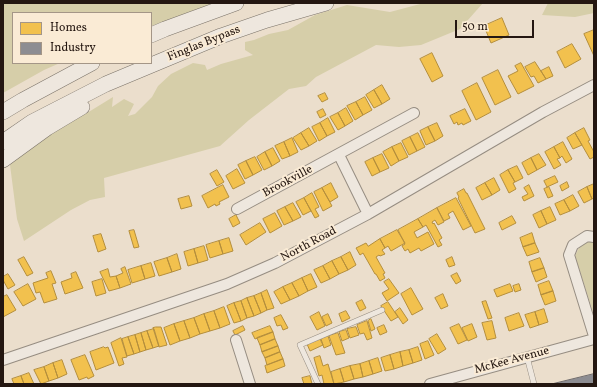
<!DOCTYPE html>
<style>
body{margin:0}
#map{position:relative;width:597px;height:387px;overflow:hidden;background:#ebdecc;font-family:Vollkorn,serif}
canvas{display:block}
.frame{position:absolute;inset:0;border:4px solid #241711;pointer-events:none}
.legend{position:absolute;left:12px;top:12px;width:140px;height:52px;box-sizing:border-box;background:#faebd5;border:1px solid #a49687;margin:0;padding:5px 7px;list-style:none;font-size:12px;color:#241711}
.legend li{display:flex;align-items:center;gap:8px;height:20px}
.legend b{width:20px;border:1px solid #a49687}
.scale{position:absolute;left:455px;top:20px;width:79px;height:18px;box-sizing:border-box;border:2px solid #241711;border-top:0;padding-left:5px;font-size:12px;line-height:14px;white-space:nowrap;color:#241711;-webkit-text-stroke:3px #faebd5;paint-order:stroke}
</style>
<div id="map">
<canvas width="597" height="387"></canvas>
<div class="frame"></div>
<ul class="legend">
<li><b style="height:11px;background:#f2c14e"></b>Homes</li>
<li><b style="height:11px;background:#8d8d92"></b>Industry</li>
</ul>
<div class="scale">50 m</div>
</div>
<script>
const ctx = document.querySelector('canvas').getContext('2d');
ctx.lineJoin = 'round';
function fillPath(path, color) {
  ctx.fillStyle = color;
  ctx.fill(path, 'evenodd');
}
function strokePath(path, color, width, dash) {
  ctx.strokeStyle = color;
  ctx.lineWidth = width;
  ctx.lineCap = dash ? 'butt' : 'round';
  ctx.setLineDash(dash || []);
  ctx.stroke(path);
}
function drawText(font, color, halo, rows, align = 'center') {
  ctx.font = font + ' Vollkorn,serif';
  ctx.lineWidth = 4;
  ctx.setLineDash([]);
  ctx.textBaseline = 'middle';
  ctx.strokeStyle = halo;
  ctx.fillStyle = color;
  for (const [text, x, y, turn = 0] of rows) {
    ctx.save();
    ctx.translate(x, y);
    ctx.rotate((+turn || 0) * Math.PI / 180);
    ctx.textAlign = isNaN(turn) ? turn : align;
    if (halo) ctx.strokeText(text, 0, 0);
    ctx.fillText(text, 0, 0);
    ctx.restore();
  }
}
const green = new Path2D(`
 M3,3H220L151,26V13H13V63H60L44,70L3,93Z
 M424,3H483L460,29L421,45L399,47L376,45L316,77L306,86L289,89L249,120L220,146L104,178L105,197L90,200L71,210L24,241L17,219L10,165L15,156L70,120L87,113L113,97L112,107L124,99L134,104L128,116L135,114L152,97L158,86L171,74L193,63L205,65L207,70L221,64L253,55L245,50V42L254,40L269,34L288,30L315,15L347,5L390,12Z
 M548,3H594V13L575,17L542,15Z
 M592,240L594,241V315L575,256L580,246Z`);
const homes = new Path2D(`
 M502,18L509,35L491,43L484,26Z
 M594,30V56L584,34Z
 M572,44L581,59L565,68L557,52Z
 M432,53L443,76L432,82L420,59Z
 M535,62L546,79L538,83L534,76L531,77L525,67Z
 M521,63L534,86L518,94L508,76L518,71L515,66Z
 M549,67L553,76L546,79L541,71Z
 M498,70L511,97L495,105L482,78Z
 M477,83L491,112L476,120L462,91Z
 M382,85L390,99L382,104L374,90Z
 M374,90L382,104L374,108L366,95Z
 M325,93L328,99L322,102L318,96Z
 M365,97L372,110L363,115L356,102Z
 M356,102L363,115L355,120L347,106Z
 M346,108L353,121L345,126L338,113Z
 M323,109L326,115L320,118L317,112Z
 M465,109L471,121L463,125L462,123L458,125L457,122L454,124L450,116Z
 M338,113L345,126L338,130L330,117Z
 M328,118L335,132L327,136L320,123Z
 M320,123L327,136L319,141L312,127Z
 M437,123L443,136L435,141L428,127Z
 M428,127L435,141L426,145L420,131Z
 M309,128L317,141L309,146L301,133Z
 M584,128L590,140L588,141L594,152V157L590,159L575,133Z
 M301,133L309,146L301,150L293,138Z
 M418,133L425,147L417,151L410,137Z
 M575,133L582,145L573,149L567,138Z
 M410,137L417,151L409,155L402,141Z
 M292,138L298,152L290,156L284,142Z
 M284,142L290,156L282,159L275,146Z
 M563,142L572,159L566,163L562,156L560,158L554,147Z
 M401,143L408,157L399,161L392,147Z
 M392,147L399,161L391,166L383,152Z
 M554,147L560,158L557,159L561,165L554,169L545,152Z
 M273,148L280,161L272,166L265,152Z
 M265,152L272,166L264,170L257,157Z
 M382,154L389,168L380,172L373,158Z
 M539,154L546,165L537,170L531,158Z
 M255,157L262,170L253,175L246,161Z
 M373,158L380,172L372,176L365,162Z
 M531,158L537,170L528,175L522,163Z
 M246,161L253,175L245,179L238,165Z
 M517,166L523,178L515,182L508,170Z
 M237,169L245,183L233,189L226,176Z
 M217,170L224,182L217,186L210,174Z
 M508,170L515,182L513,183L516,189L509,193L500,175Z
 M555,176L558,182L547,187L544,181Z
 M494,178L500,190L492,195L485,183Z
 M567,182L569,187L562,191L560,186Z
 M331,183L338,197L330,202L322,188Z
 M485,183L492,195L482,200L476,188Z
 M594,184V198L592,199L587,187Z
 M223,185L229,197L219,202L220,204L216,206L215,204L208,208L202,196Z
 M529,185L534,196L524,201L522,197L528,194L524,188Z
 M549,187L553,196L548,198L544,189Z
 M587,187L592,199L584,203L578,192Z
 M322,188L332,206L323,211L314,192Z
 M464,189L466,193H467L485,229L475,233L458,198L459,197L457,193Z
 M312,193L319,207L315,209L319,216L315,218L304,198Z
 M573,195L579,206L570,211L564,200Z
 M189,196L192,206L181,209L178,199Z
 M304,198L311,211L303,215L296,202Z
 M456,198L471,226L463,230L453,211L448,214L450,218L444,221L437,208Z
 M564,200L570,211L560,215L555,204Z
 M293,203L301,217L293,221L285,207Z
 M285,207L293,221L284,225L277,211Z
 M550,207L556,220L547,224L541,211Z
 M437,208L444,222L438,225L435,220L432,222L433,224L434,223L442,238L439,240L442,245L438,247L426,225L423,227L418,219Z
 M541,211L547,224L539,228L533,215Z
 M275,213L282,226L270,233L263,219Z
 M236,215L240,223L233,227L229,219Z
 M512,216L516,223L502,230L499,223Z
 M418,219L423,227L414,232L417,238L428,232L434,244L421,251L419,248L410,253L408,249L405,251L402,246L405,244L398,230Z
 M260,223L266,232L246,245L240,235Z
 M134,230L139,247L134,248L129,231Z
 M397,230L405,243L391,251L388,246L385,248L380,239Z
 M532,233L535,243L523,247L520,238Z
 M101,234L106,249L98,252L93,236Z
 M229,238L233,251L223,254L219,241Z
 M380,239L385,248L382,250L385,254L380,256L379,255L376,257L385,273L383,274L385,278L380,281L376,274H375L363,253L360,255L356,248L366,243L368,246Z
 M219,241L223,254L210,258L206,245Z
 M535,243L539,252L527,256L523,247Z
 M204,246L208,260L198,263L194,249Z
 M194,249L198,263L188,266L184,252Z
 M350,252L356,265L348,270L341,257Z
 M177,254L181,269L172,272L167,258Z
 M24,257L33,273L27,276L18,260Z
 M341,257L348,270L339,274L332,261Z
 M452,257L455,265L449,267L446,260Z
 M167,258L172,272L159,276L154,262Z
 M540,258L544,268L532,272L529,262Z
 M332,261L339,274L330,279L323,266Z
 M151,263L155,276L145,279L141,266Z
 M141,266L145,279L132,283L128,270Z
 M323,266L330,279L321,283L314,270Z
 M125,267L131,284L120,288L116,276L123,273L121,269Z
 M544,268L547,277L536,282L532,272Z
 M108,269L110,277L116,276L120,288L109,291L100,272Z
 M51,271L56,283L52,284L57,299L44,303L40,292L36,293L33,283L48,278L46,273Z
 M76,272L83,288L65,294L61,282L72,278L71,274Z
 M457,273L461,281L456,284L451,276Z
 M8,274L15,285L8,289L3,280V277Z
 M311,274L317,287L308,291L302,278Z
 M302,278L308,291L299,296L292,283Z
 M102,279L106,293L96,296L92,282Z
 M389,279L399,293L387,301L382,293L389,289L384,282Z
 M549,281L553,291L541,295L538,285Z
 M292,283L299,296L290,300L283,287Z
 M28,284L36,299L23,306L14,292Z
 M510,284L513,291L497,297L494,290Z
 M519,284L521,290L515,292L513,286Z
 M283,287L290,300L281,304L274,292Z
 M411,288L423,309L412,315L401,294Z
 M267,290L274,308L267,310L261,293Z
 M553,291L556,301L545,305L541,295Z
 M261,293L267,310L261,313L254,296Z
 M443,294L448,306L441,309L435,298Z
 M7,295L16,310L3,317V297Z
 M254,296L261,313L254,316L247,298Z
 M247,298L254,316L247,318L241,301Z
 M362,300L366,308L360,311L356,303Z
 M241,301L247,318L241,321L234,303Z
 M486,301L492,318L488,319L482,302Z
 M388,302L398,317L391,321L381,306Z
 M234,303L241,321L234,323L227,306Z
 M224,307L230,324L220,328L214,311Z
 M400,308L408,320L403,324L395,312Z
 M544,309L548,322L539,325L535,312Z
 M214,311L220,328L210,331L204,314Z
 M346,311L350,318L342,322L339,314Z
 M319,312L325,326L317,330L310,317Z
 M535,312L539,325L530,328L525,315Z
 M519,313L524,326L509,331L505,318Z
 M204,314L210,331L200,334L194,318Z
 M328,314L332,323L326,326L322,317Z
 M281,315L288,328L283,330L281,325L277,326L274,318Z
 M194,318L200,334L190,338L184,321Z
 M371,319L375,329L371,331L368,321Z
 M184,321L190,338L180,341L174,324Z
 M367,321L372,338L367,340L364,333L360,334L357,325Z
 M492,321L496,338L487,340L482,323Z
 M174,324L180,341L170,345L164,328Z
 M459,324L467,340L458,344L450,328Z
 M472,324L477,337L468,341L462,328Z
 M384,325L387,332L380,335L377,328Z
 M243,326L245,330L235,335L233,331Z
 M270,326L273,332L255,339L252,333Z
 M156,327H161L167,345L159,347L153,328Z
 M356,327L359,335L350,338L347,329Z
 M154,329L159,346L153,348L147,331Z
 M346,330L349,338L342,341L339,332Z
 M147,331L153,348L146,350L141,333Z
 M273,332L275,339L260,345L257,338Z
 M141,333L146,350L140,352L135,335Z
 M338,333L345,353L336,355L329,336Z
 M437,334L446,349L438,354L429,339Z
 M135,335L140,352L134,354L128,337Z
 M328,336L331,345L324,348L321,339Z
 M128,337L134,354L127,356L122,339Z
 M121,338L127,357L122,358L124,364L119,366L111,343Z
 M275,339L278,346L262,352L260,345Z
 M320,339L323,345L310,351L307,344Z
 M428,341L434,355L425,359L420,344Z
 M278,346L280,352L265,358L262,352Z
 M104,347L105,348L108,347L114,363L96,370L90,352Z
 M418,347L422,360L413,363L409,350Z
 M409,350L413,363L403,366L400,352Z
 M280,352L283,359L267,365L265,358Z
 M400,352L403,366L394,369L390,355Z
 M85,355L94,376L88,379L87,377L79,380L71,360Z
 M390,355L394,369L385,371L381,358Z
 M320,356L323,366L328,364L334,384H324L322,375L319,376L314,358Z
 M378,358L382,371L373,374L369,361Z
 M283,359L285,366L267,373L265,366Z
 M62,360L67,374L58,378L53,363Z
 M369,361L373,374L363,377L360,364Z
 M53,363L58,378L49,381L44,367Z
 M360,364L363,377L354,379L350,366Z
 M350,366L354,379L344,382L340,369Z
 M44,367L49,381L41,384L34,370Z
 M340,369L344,382L334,384L331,372Z
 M29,373L34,384H24L21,376Z
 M21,376L24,384H14L12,379Z
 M310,376L312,384H304L302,378Z`);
const industry = new Path2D(`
 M594,374V384H552Z`);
const lane = new Path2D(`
 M527,357L534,384
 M318,384L300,345L382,310`);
const street = new Path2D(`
 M339,155L368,214
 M237,209L414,113
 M594,237L587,236L573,245L569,255L594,336
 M236,340L250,384
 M3,360L227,284L275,263L368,214L543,112L594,85
 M430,384L594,339`);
const secondary = new Path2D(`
 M151,35L165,29L236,3
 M3,112L23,100L92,63
 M3,142L32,122L106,84L221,36L267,20L326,3
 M3,160L47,128L82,107`);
const streetNames = [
 ["Finglas Bypass",204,44,-22],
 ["Brookville",288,182,-28],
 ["North Road",309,245,-28],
 ["McKee Avenue",512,361,-15]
];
fillPath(green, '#d6cea9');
fillPath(homes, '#f2c14e');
strokePath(homes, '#b48e3c', 1);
fillPath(industry, '#8d8d92');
strokePath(industry, '#6e6a6b', 1);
strokePath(lane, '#968d82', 6);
strokePath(street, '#968d82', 12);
strokePath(secondary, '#7a7268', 16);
strokePath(lane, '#eee7de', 5);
strokePath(street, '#eee7de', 10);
strokePath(secondary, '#eee7de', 15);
drawText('12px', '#241711', '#faebd5', streetNames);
</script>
